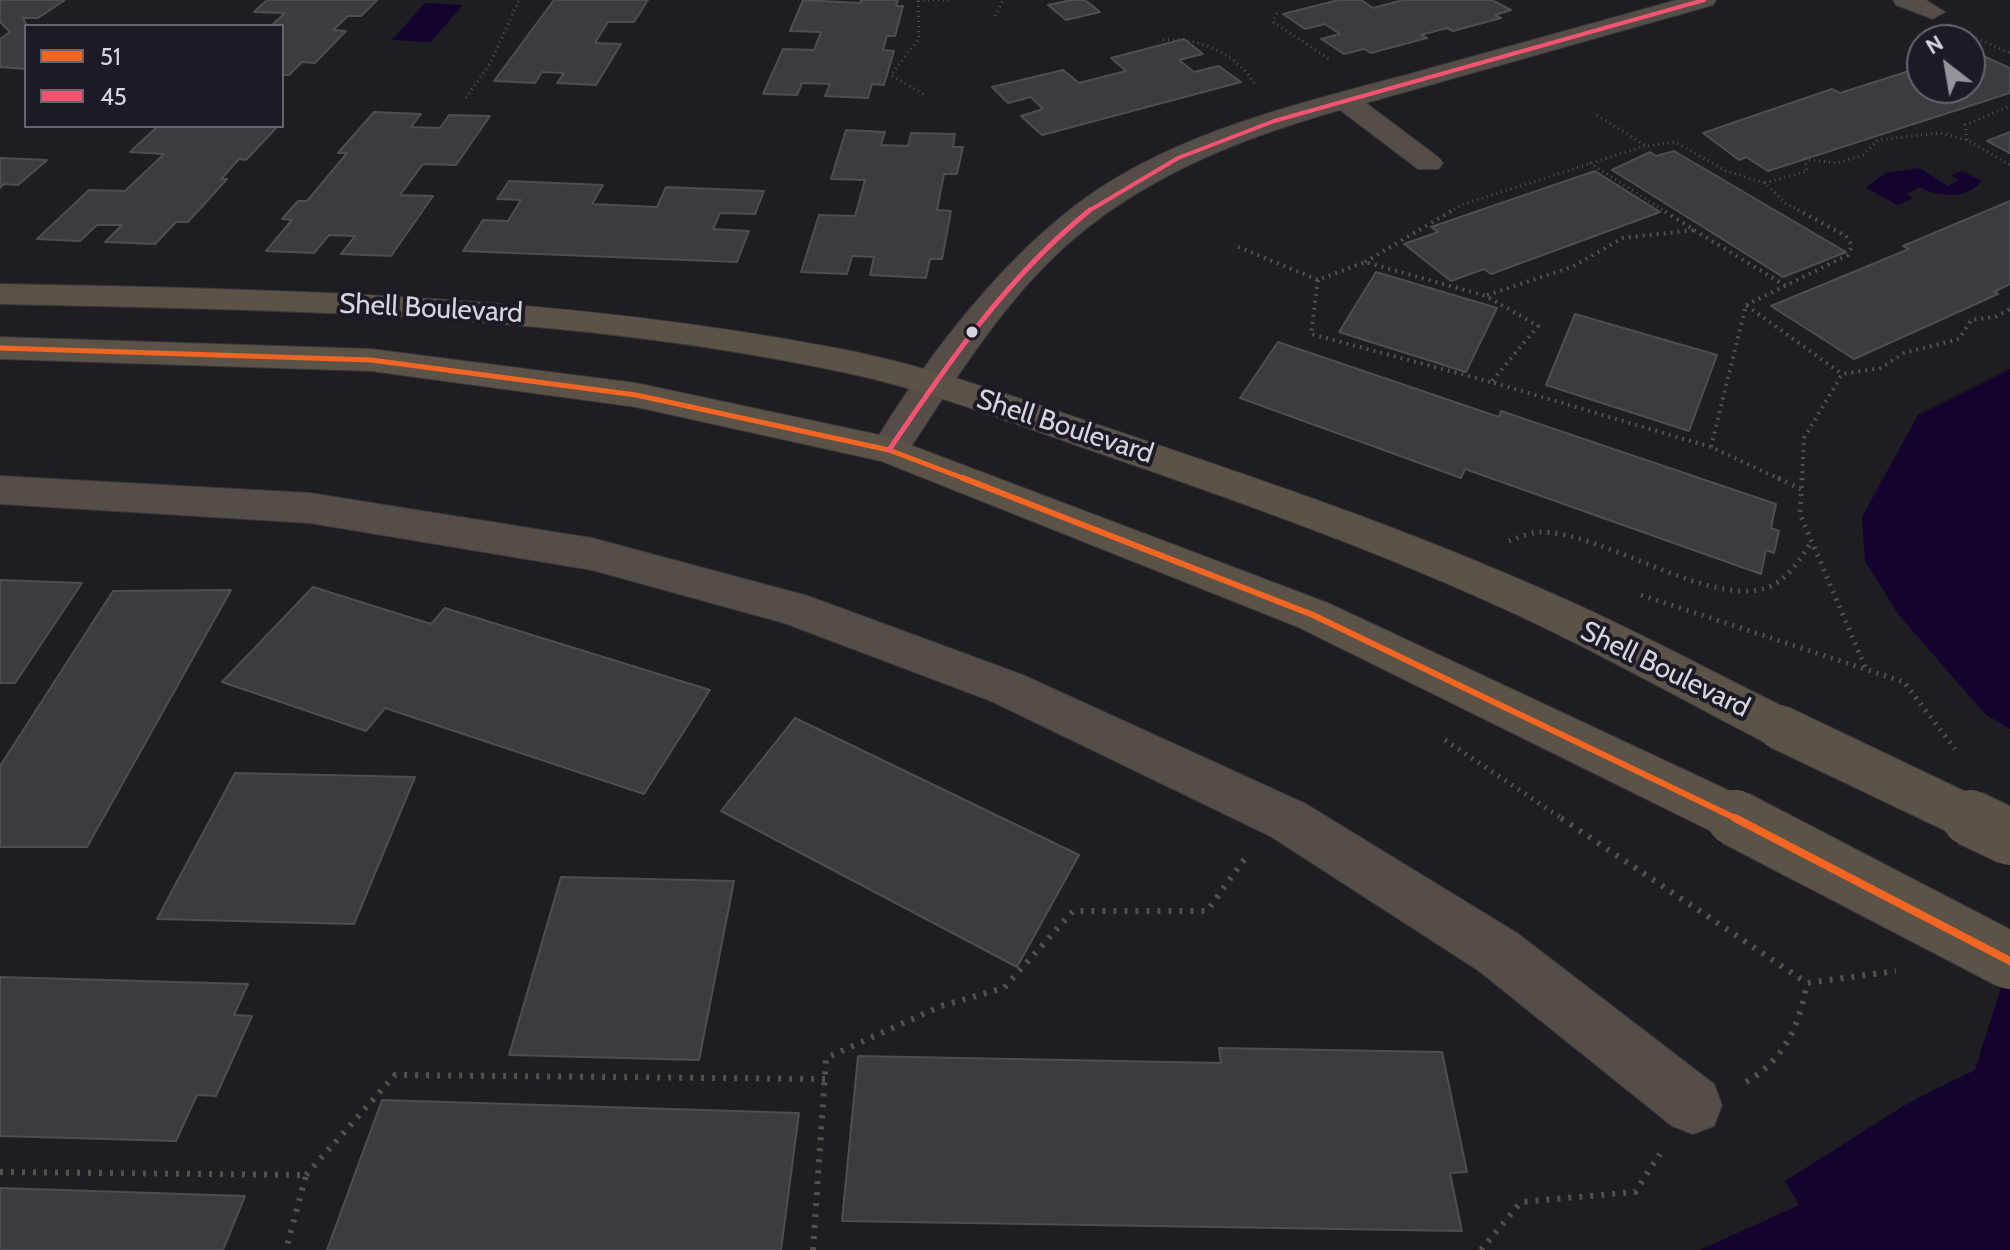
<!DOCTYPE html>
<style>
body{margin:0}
#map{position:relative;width:2010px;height:1250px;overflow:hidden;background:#1e1d22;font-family:Cabin,sans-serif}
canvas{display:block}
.legend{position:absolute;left:24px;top:24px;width:260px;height:104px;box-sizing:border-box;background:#1d1a25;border:2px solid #67646e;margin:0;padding:10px 14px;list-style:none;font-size:24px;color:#d6d4dc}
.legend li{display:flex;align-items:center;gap:16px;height:40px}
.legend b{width:40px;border:2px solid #67646e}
.north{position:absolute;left:1906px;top:24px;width:80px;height:80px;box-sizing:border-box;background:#1d1a25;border:2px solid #67646e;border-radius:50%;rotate:329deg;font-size:22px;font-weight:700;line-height:32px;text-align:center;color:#d6d4dc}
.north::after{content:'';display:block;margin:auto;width:28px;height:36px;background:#96949b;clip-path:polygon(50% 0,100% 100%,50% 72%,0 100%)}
</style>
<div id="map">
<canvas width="2010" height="1250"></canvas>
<ul class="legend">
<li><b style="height:10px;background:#f26522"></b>51</li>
<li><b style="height:10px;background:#f65372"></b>45</li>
</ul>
<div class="north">N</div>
</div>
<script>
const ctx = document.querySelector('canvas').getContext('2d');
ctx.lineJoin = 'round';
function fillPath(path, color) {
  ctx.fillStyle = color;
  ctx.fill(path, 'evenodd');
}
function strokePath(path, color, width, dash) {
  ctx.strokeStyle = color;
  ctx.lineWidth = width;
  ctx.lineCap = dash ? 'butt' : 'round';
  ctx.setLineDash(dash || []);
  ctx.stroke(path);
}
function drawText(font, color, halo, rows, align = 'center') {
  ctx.font = font + ' Cabin,sans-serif';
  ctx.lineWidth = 8;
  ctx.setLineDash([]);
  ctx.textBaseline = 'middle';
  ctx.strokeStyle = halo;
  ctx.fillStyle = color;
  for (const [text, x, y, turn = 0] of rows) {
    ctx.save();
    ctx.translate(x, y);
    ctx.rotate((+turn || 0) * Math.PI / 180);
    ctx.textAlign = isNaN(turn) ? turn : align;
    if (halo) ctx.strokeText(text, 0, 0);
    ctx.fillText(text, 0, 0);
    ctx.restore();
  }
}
const water = new Path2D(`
 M425,3L463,5L431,42L392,40Z
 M1919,168L1948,186L1959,180L1950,176L1961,171L1982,181C1966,200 1938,197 1919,187L1906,194L1913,198L1898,205L1866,188L1885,173Z
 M2010,369V729L1985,714L1898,614L1865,561L1862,517L1918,415Z
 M2010,959V1250H1700L1799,1205L1785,1181L1910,1102L1975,1070Z`);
const building = new Path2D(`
 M0,0H65L38,18H23L27,26L26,69L0,67V39L10,32L0,22Z
 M267,0H377L361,16H348L333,30L346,31L315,63L302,62L289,75H282V26H271L285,13L254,12Z
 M554,0H648L634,22H608L595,43L621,44L596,85L557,83L564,73L542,72L535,83L494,81Z
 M803,0L860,3L861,0H898L896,6H903L895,36H887L883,50L894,51L884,85L872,84L868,98L825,96L830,84L802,83L797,95L763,94L783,49L814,50L821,32L790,31Z
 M1071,0H1085L1100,12L1066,20L1048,5Z
 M1339,0H1361L1373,8L1403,0H1492L1511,10L1495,15L1501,18L1453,31L1447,28L1421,35L1427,38L1371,53L1364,49L1344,54L1321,39L1340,34L1325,24L1305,29L1283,14Z
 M1184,39L1203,54L1179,60L1194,72L1219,66L1241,82L1042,135L1021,116L1043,109L1031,97L1008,103L992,87L1063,70L1079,83L1126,71L1111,58Z
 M1979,54L2010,68V93L1768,171L1746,157L1739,160L1703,133L1832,89L1840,93L1922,67V88H1970V57Z
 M374,112L421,114L411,127L440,128L449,115L490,116L456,165L423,164L400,195L433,196L391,256L341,254L355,236L329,235L314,253L266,251L292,220L282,219L298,201H307L347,153H338Z
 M158,126H278L246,160L239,159L221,179H227L188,222H176L155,244L105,242L122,225H97L80,241L37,239L89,190L125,191L164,154L130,152Z
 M846,130L885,132L881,145L908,146L911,133L955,134L953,147H963L957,174H944L937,210L951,211L942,259H930L926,278L870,275L874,257L852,256L847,274L801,272L819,215L855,216L865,180L831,179Z
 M2010,132V153L1987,141Z
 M1674,151L1846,252L1783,277L1612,170L1650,152L1656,156Z
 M0,158L47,160L18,185L4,184L0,188Z
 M1595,171L1660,212L1491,274L1484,269L1451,281L1404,244L1438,232L1431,227Z
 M509,181L603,185L592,204L657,207L666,187L764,191L755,214L720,213L713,229L749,231L737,262L463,251L483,220L508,221L521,200L497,199Z
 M2010,201V284L1994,292L1998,294L1854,359L1771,306L1909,249L1903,246Z
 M1376,272L1497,308L1466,372L1339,332Z
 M1575,314L1717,355L1689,431L1546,385Z
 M1278,342L1499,417L1501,411L1776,504L1771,528L1779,531L1774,553L1766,550L1761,574L1465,469L1461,478L1240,398Z
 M0,580L82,583L15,683H0Z
 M313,587L431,624L445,608L710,690L644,794L385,708L366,731L222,682Z
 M231,590L87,847H0V766L113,591Z
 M795,718L1079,855L1017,967L721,811Z
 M235,773L415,777L354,924L157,919Z
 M561,877L734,881L699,1060L509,1055Z
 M0,977L248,984L234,1015L252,1016L216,1096L197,1095L176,1141L0,1136Z
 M1219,1048L1442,1052L1467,1172L1450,1173L1462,1231L842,1221L858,1056L1221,1063Z
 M382,1100L799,1113L781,1250H327Z
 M0,1188L245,1196L223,1250H0Z`);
const pathFar3 = new Path2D(`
 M918,0H949
 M918,1L919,39L891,75L925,95
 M1277,13L1273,22L1331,60
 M995,16L1003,0
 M1967,34L2010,53
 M1163,40C1197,36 1238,54 1255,85
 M466,98L491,62L519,0
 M1597,115L1646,146L1675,142L1726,171L1765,183L1785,203L1802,212
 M1967,140L1965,125L2010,106
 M1590,163L1666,212
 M1765,183L1807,171L1805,159L1837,163L1863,155L1878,140L1940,133L1967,140L2010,165
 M1450,212L1464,204L1645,146`);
const pathFar2 = new Path2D(`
 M1694,230L1786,286
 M1238,247L1318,280L1365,262L1486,296L1538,326L1491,382L1711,447L1782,480
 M1365,262L1453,210
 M1318,280L1311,334L1491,382
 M1487,295L1572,267L1623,238L1694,230L1663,210
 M1746,305L1848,255L1852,246L1846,236L1798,210
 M1711,447L1746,305L1842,374
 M1802,480L1804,438L1842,374L1881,368L1904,353L1959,339L1971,320L1995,317L2010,309`);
const pathFar1 = new Path2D(`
 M1778,478L1801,489
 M1802,478L1800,514L1866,669
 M1509,541C1518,538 1529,533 1538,532C1604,530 1720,616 1775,584C1790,575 1801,558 1811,543
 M1641,595L1904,682L1955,749
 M1445,740L1564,820`);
const path = new Path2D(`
 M1561,818L1807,983L1896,971
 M1746,1082C1785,1059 1799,1026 1807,983
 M0,1172L306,1175L286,1250
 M306,1175L395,1075L825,1079
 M813,1250L826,1058L941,1006L1004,988L1073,911H1207L1246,857
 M1481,1250L1521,1202L1635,1192L1660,1154`);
const minor = new Path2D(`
 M1677,0H1716L1713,5L1366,103L1438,157L1443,163L1438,169H1418L1340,110C1238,139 1139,178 1060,251C997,310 950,388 903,459L889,463L875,459L870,450C922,363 996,266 1076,205C1173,132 1298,104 1413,73C1501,49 1589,24 1677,0Z
 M1893,0H1926L1945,12L1933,19L1896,5Z
 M0,476L310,493L592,538L808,596L1023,675L1306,804L1517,933L1714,1084L1722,1105L1714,1126L1693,1134L1672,1126L1479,971L1270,836L991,701L784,623L592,570L310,523L0,504Z`);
const major = new Path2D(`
 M0,284C282,289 564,295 841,349C934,367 1022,400 1111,429C1259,479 1408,529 1551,593C1634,629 1714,673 1796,713L1803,727L1796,741L1779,747L1762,741C1683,700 1605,656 1524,618C1385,553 1238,501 1093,451C1012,423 931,391 847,373C569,313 282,310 0,304Z
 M0,337L371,349L636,383L889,437L1328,603L1749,800L1756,816L1749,832L1731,838L1713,832L1298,627L881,461L636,407L371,371L0,359Z`);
const majorBridgeFar1 = new Path2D(`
 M1779,727L1974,820
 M1731,816L1739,820`);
const majorBridge = new Path2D(`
 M1735,818L2010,961
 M1970,818L2010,837`);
const bus1Far2 = new Path2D(`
 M0,348L371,360L636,395L889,450L968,480`);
const bus1Far1 = new Path2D(`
 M963,478L1313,615L1739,820`);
const bus1 = new Path2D(`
 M1735,818L2010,961`);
const bus2Far1 = new Path2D(`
 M1087,212L1178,158L1274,121L1704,0`);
const bus2 = new Path2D(`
 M889,450C948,363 1007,277 1090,210`);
const markers = [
 [972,332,7,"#d6d4dc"]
];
const streetNames = [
 ["Shell Boulevard",431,309,3],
 ["Shell Boulevard",1065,427,18],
 ["Shell Boulevard",1665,670,26]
];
fillPath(water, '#14032e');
fillPath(building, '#3c3b40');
strokePath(building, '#4e4d51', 2);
strokePath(minor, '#39373b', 2);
strokePath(major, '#39373b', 2);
strokePath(pathFar3, '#55504e', 3, [1, 4]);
strokePath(pathFar2, '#55504e', 4, [2, 5]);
strokePath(pathFar1, '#55504e', 5, [2, 6]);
strokePath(path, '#55504e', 6, [3, 8]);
fillPath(minor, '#544d48');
fillPath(major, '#5b5248');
strokePath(majorBridgeFar1, '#39373b', 46, []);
strokePath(majorBridge, '#39373b', 58, []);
strokePath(majorBridgeFar1, '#5b5248', 44);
strokePath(majorBridge, '#5b5248', 56);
strokePath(bus1Far2, '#f26522', 5);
strokePath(bus1Far1, '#f26522', 6);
strokePath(bus1, '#f26522', 8);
strokePath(bus2Far1, '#f65372', 4);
strokePath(bus2, '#f65372', 5);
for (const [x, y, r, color] of markers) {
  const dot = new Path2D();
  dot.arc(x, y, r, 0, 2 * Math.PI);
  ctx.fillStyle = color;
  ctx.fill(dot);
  strokePath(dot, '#1d1a25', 3);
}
drawText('28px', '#d6d4dc', '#1d1a25', streetNames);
</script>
